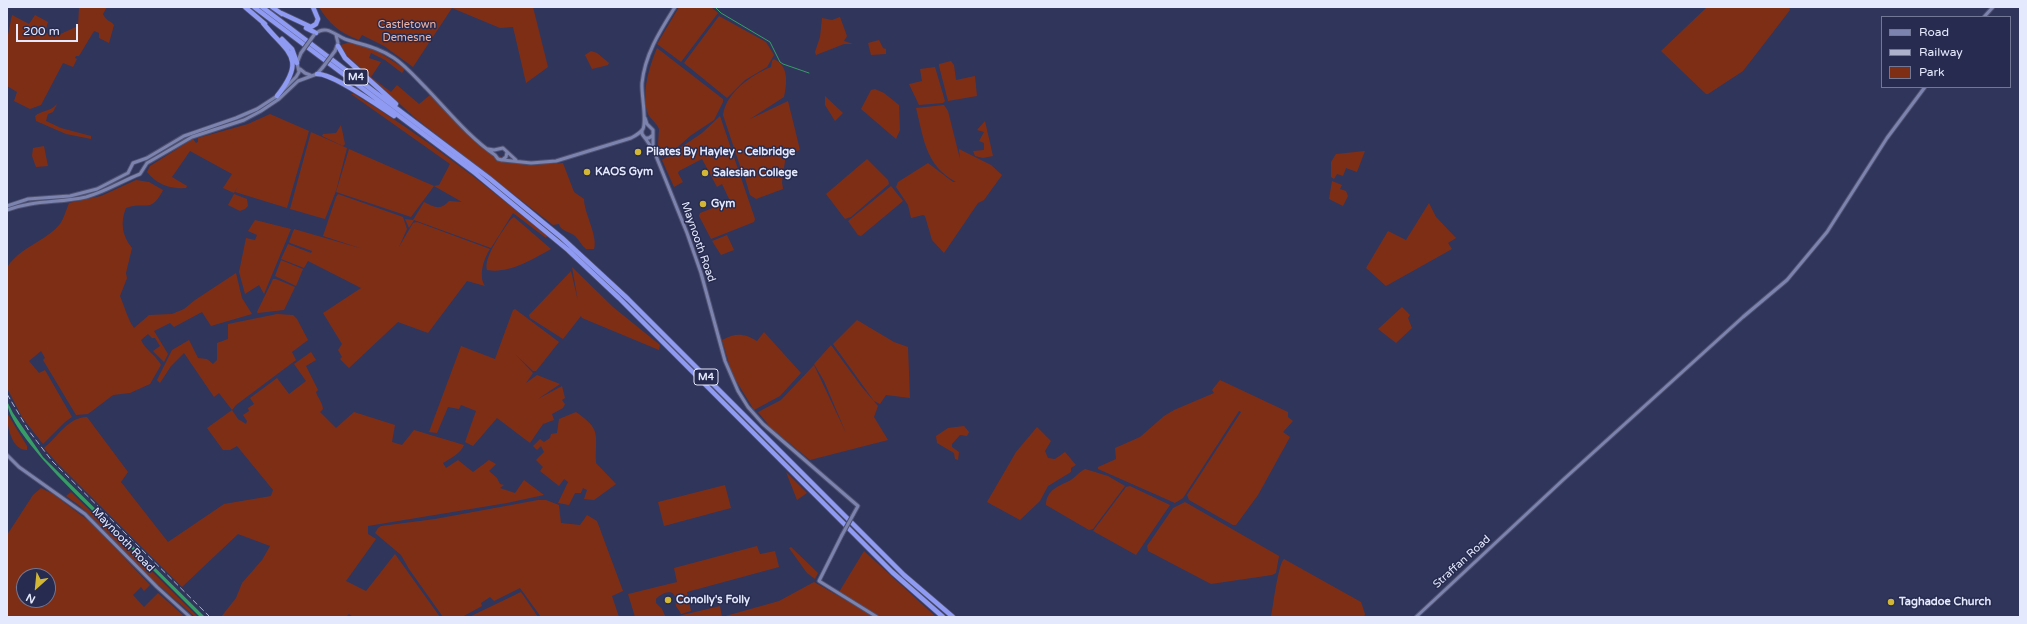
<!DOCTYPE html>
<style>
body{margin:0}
#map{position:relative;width:2027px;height:624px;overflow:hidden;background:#30355b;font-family:"Varela Round",sans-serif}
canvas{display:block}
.frame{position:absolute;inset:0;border:8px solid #e5e9fd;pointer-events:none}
.legend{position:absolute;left:1881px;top:16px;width:130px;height:72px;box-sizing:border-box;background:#262b4f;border:1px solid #727795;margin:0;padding:5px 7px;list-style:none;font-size:12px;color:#e5e9fd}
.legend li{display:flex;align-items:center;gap:8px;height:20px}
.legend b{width:20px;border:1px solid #727795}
.north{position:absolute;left:16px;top:568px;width:40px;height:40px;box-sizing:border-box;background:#262b4f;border:1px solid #727795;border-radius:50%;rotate:207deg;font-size:11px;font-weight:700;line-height:16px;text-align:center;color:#e5e9fd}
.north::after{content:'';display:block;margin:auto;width:14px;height:18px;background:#d2b736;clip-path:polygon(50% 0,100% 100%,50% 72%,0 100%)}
.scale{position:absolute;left:16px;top:24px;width:62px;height:18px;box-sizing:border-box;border:2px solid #e5e9fd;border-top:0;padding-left:5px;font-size:12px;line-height:14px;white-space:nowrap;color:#e5e9fd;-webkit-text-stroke:3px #262b4f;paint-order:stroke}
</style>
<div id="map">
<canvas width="2027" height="624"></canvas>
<div class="frame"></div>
<ul class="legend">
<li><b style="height:5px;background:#7b83ae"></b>Road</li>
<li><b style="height:5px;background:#adb1cb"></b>Railway</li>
<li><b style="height:11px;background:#7f2e16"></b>Park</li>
</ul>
<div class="north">N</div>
<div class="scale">200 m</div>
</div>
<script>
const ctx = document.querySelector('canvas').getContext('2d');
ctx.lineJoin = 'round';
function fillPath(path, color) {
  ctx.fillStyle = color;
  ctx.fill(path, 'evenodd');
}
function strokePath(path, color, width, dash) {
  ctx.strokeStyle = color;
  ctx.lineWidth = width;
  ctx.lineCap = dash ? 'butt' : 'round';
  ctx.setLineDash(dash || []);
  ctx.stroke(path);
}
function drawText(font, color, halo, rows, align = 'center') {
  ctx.font = font + ' "Varela Round",sans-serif';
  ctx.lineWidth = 3;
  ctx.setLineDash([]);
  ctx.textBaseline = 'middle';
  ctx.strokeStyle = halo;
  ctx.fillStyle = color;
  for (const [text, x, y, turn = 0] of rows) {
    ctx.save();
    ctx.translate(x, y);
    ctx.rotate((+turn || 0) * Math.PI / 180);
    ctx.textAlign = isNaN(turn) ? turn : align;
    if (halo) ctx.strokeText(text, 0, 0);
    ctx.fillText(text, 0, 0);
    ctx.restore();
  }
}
const green = new Path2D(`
 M79,7H107L103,14C106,21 111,21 114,25L109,43L99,38V33L94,31L79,56H76L75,58L77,59L73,67L63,63L41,105L30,109L14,101L17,92L7,86V40L12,15L29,24L35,15L48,22L45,32L54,37L78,26Z
 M319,7H533L548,67L526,83L513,27L500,28L452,8L413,67L384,46L362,35L359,40C340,33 329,24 319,7Z
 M679,7H711L718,13L681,62L657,44Z
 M1707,7H1789L1790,10L1743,71L1708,94H1706L1661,51Z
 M719,16L766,42L774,55L767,67L745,80L727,98L684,63Z
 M840,17L847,36L844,41L853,44H844L816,55L815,52L820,37L822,18L832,20Z
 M879,40L883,48L886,49V54L871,55L868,43Z
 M350,42L377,51L405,69L402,73L385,60L371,53L369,58L381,62L371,77L391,92L397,85L419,104L430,95C474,142 492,170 563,163L574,192L584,199C584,213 598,236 594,249H586C582,246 580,241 576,237C572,232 561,232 559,224L553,225L414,117L343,52L341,45Z
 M657,48L723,99V102L714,120L690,136L670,154L662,157L658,145L659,129C657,123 651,120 648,114C641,94 649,67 657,48Z
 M591,51L597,53L609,63L608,65L592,69L585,55Z
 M774,59C789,66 787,83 784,97L750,119L788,101L800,150L786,154L782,182L783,189L756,199L750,195L743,171L740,169V166L723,115C726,93 751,75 771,67L772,61Z
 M951,61L954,65L956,80L975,76L977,96L948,101L939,66V64Z
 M935,67L945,101L943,103L919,105L909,84L922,81L920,69Z
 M875,89L884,93L899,105L900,130L896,139L861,109L871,90Z
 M351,94H354C422,135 483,183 544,233L547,236L546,238L513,213L491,248L414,220L409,228L405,219L413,220L424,202C435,208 441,210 449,201L462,202L434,186L411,217L336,192L349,149L434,186L439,185L450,164Z
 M825,96L843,113L835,121L825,105Z
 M57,104L53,112L48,114L46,121L61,128L91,136V139L66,134L36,121L35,116C42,110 50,112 57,104Z
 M944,105L948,111L960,159L959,149L991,165L1002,175L984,200L978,203L944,253L932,240L925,216L923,215L911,218L908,205L896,187L898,182L928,163L953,182H956C925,165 924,139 916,108Z
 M270,114L309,131L287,208L235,192L238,186L234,193L223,188L232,174L190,151L172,177L187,186L186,188C171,189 157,185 147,172L150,166L193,139L196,143L198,142V138L248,124Z
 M720,116L755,219L754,222L711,239L699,216L700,213L730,201L722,184L717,187L702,159L679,171L678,173L683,182L674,187L662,160L702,133Z
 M985,121L993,156L983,158L975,156L973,151L984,150V143L979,141L984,132L977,130Z
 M341,125L345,144L343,146L322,136L323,134L336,133Z
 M311,132L347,148L336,191L325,219L290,209Z
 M44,146L48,166L36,167L32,156L33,148Z
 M1365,151L1357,172L1346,168L1343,176L1337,174L1334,179L1331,177V162L1336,154Z
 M867,159L888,180L889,184L851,217L845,219L826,194Z
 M136,180L149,182L163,190C151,214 146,201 126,208C120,222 122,236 132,248L126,273L127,278L120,296C124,305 128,320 134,328L149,315L172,314L184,309L195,300L236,273L242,298L252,314L211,326L202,312L174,327L170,323L154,331L168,354L164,362L153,351L160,346L155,338H152L148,334L141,340C146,351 156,355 161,365L150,384L130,393L113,395L88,414L76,415L43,360L45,358L41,351L29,361L39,373L45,370L72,417L65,422L43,444L22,417L7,388L8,266C21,247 46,241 60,224C64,218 66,210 69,203L101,196Z
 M1332,181L1342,185L1340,189L1346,191L1348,196L1343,206L1329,199Z
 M891,186L903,201L861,236L858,235L848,221Z
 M234,194L247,199L248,206L245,209L240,211L228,205Z
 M338,194L403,217L407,229L399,247L413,223L417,222L490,249C484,258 478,276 485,286L467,281L428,333L398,322L349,368L340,359L342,357L338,350L342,344L323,313L361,288L308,261L304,268L281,259L288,244L311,253L312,251L290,243L289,242L294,229L363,249L323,236L336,197Z
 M1429,203L1436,217L1456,238L1448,243L1452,249L1386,286L1366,268L1388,231L1406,240Z
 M514,217L551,249C533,259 509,274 487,270C483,258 503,230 511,219Z
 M255,220L291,229L264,294L259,285L245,294L239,272L246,238L255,240L257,235L248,231Z
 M727,235L734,250L721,255L712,241Z
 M281,260L303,269L296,286L275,276Z
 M572,267L613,307L660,345L659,350L582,318L581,316L563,339L530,318L529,315L571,271L578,301Z
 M273,279H276L295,287L284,310L258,313L257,312Z
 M1402,307L1410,315L1408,318L1412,328L1396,343L1378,329Z
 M515,309L559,342L536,371H533L515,354L533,373L526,383L537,375L560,384L538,399L562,386L565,398L562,400L565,404L563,408L552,414L554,420L543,424L530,443L497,418L473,446L465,442L476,411L461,405L459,409L448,407L437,433L429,432L461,346L495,359L513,310Z
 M277,314L293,315L297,319L308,340L292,352L296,360L236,405L232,410L238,419L246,424L247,421L243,415L249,411L248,408L254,404L250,398L277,378L289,394L306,381L294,364L311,352L316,360L306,366L318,390L316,392C318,399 322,401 323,409L320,412L336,428L354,412L395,425L392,442L402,445L414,430L464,445C460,454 451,458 443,463L446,468L458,460L473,472L489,460L496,464L489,471L497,478L500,484L504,485L500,488L515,493L524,480L544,495L507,503L368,526V534L376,539L346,581L366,591L395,554L440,617H353L349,614L346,617H221L236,598L242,583L262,560L270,546L238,534L182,587L57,463L44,448C58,437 68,417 87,417L128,472L121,482L168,542L224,504L271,496L273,490L237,446L230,450H223L207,428L232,410L219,393L214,397L184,353L171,366L160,383L157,380L172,350L189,340L198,358L207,359L213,364L217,360V343L228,339V324Z
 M857,320L894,342L908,347L910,398L886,395L880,404L874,401L833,344Z
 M764,332L801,373L780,396L754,410L732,374L722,340C736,333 743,333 757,341Z
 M831,345L861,386L878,406L874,417L888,440L810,460L771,428L758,412L781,400L814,365L846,433L824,381L814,364Z
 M1220,380L1288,412V417L1293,421L1283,432L1290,437L1258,495L1236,525H1233L1189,500L1187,495L1241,412L1239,411L1183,498L1175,503L1098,469V467L1116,459L1115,448L1140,437L1164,416L1174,410L1214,393L1212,390Z
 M576,412C602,430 595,434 596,463L616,484L594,500L584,499L587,490L583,488L581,493H575L569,505L558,503L568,482L564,479L559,486L540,471L543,467L536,460L544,452L541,446L537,450L533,446L540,439L544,442L550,438L551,434L557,433L559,419Z
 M7,413L27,446V450C11,450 7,425 7,413Z
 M964,426L969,432L967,436L960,435L952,444V447L959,452L958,460L955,459L954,453L937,443L936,436L948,428Z
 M1037,427L1051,441L1045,451L1048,458L1055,459L1065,452L1076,465L1071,468V472L1048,486L1040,501L1020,520L987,502L1016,452Z
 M1085,469L1108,476L1125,486L1093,529L1089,530L1046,505C1046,490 1059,486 1069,481C1075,478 1079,472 1085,469Z
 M786,472L807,493L797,500Z
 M725,485L731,508L664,526L658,502Z
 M1130,486L1170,505L1136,555L1093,531L1126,487Z
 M41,488L53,494L90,522L150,585L144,591L141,587L133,595L144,607L158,593L185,617H7V535L33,495ZM24,576H48V600H24Z
 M71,492L198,617H195L154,581L80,506L66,496Z
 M538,500H546L559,505L561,523L580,525L587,515L597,521L623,591L612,596L619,617H541L520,588L494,601L490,597L481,603L482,606L462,617H443L409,569L401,555L375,533L378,528L381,526L435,519Z
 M1185,502L1279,556L1276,573L1272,575L1211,584L1148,551L1147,546L1173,508Z
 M757,546L760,554L775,551L779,567L687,592L691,611L681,614C679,610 677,608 676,606C675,604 676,601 676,599C673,587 661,594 656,599V603L662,609L665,616L635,617L628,594L677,582L674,568Z
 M791,547L818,573L815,579L807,573L789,548Z
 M864,551L936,617H881L839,592Z
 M1284,559L1361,602L1365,614L1364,617H1271C1273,607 1278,564 1284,559Z
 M814,582L875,617H674L720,606L722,617L779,601Z
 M521,592L538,617H469Z`);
const water = new Path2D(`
 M7,401L13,413L43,457L205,617H200C172,589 144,561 116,533C92,510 7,432 7,401Z`);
const stream = new Path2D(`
 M715,7L721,13L770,42L780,62L783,64L809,73`);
const secondary = new Path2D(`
 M1984,17L1993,7
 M315,34C326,24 335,35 345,39C362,45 378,47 394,58C406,66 416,78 427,89C449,112 469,137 495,155
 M335,51L338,43L336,35
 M300,69L305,73L310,75
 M645,118L647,124L653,130V147
 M642,130V134L645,138H649L653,135
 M645,138L654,151L687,233L701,273L725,361L738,391L748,407L763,424L858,506L853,515
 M488,149L494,150L503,148L516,160
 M495,155L498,159L502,160L506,157L507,152
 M503,160L531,163L556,161L631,138C635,136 640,133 643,129C647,119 641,95 642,83C645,54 660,31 675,7
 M7,206L28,199L70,196L97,189L128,173L133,163L147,158L184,136L236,118L257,109L277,96L296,77L299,72L297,63L301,53
 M7,210C33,200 60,203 86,197C105,192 122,181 140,174L147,163L192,137L244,120L261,111L279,99L298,81L317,74L323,67
 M7,455L19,467L85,514L157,587L190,617
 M842,535L819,581L877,617
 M1416,617L1564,479L1743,317L1787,280L1827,232L1887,138L1925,87`);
const motorway = new Path2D(`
 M245,7L265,24
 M254,7L475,173L568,250L619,298L892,572L943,617
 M262,7L489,178L562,238L628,299L904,575L953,617
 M272,7L282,14
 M281,13L311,27L316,24L318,19L313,7
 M263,23C287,53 308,57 277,96
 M306,28L316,33
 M282,39L292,49L297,63
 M338,46L345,58L396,104
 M317,74C332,73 379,106 394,116`);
const rail = new Path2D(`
 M7,394L29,431L52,461L210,617`);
const secondaryBridge = new Path2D(`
 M301,53L314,35
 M323,67L335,51
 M842,535L853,515`);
const markers = [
 [638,152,4,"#d2b736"],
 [587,172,4,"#d2b736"],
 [705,173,4,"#d2b736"],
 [703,204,4,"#d2b736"],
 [668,600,4,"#d2b736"],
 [1891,602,4,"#d2b736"]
];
const shields = [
 [356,77,24],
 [706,377,24]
];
const shieldNames = [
 ["M4",356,77],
 ["M4",706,377]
];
const parkNames = [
 ["Castletown",407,25],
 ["Demesne",407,38]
];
const poiNames = [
 ["Pilates By Hayley - Celbridge",646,152],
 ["KAOS Gym",595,172],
 ["Salesian College",713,173],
 ["Gym",711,204],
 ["Conolly's Folly",676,600],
 ["Taghadoe Church",1899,602]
];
const streetNames = [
 ["Maynooth Road",698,242,71],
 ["Maynooth Road",123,540,46],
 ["Straffan Road",1462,562,-42]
];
fillPath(green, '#7f2e16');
fillPath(water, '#369d67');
strokePath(stream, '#369d67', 1);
strokePath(secondary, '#4e5170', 5);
strokePath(motorway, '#4e5170', 6);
strokePath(secondary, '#7b83ae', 3);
strokePath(motorway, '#8f9bf3', 4.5);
strokePath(rail, '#adb1cb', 1, [6, 3]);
strokePath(secondaryBridge, '#4e5170', 5, []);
strokePath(secondaryBridge, '#7b83ae', 3);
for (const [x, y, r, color] of markers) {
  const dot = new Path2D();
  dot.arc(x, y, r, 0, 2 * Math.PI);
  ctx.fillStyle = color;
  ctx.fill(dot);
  strokePath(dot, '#262b4f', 1.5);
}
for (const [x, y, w] of shields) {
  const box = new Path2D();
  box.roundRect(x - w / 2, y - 8, w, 16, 3);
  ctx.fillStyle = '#262b4f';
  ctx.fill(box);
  strokePath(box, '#e5e9fd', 1);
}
drawText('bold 10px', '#e5e9fd', null, shieldNames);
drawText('11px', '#efb2a1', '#262b4f', parkNames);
drawText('bold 11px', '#e5e9fd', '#262b4f', poiNames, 'left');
drawText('11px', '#e5e9fd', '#262b4f', streetNames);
</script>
